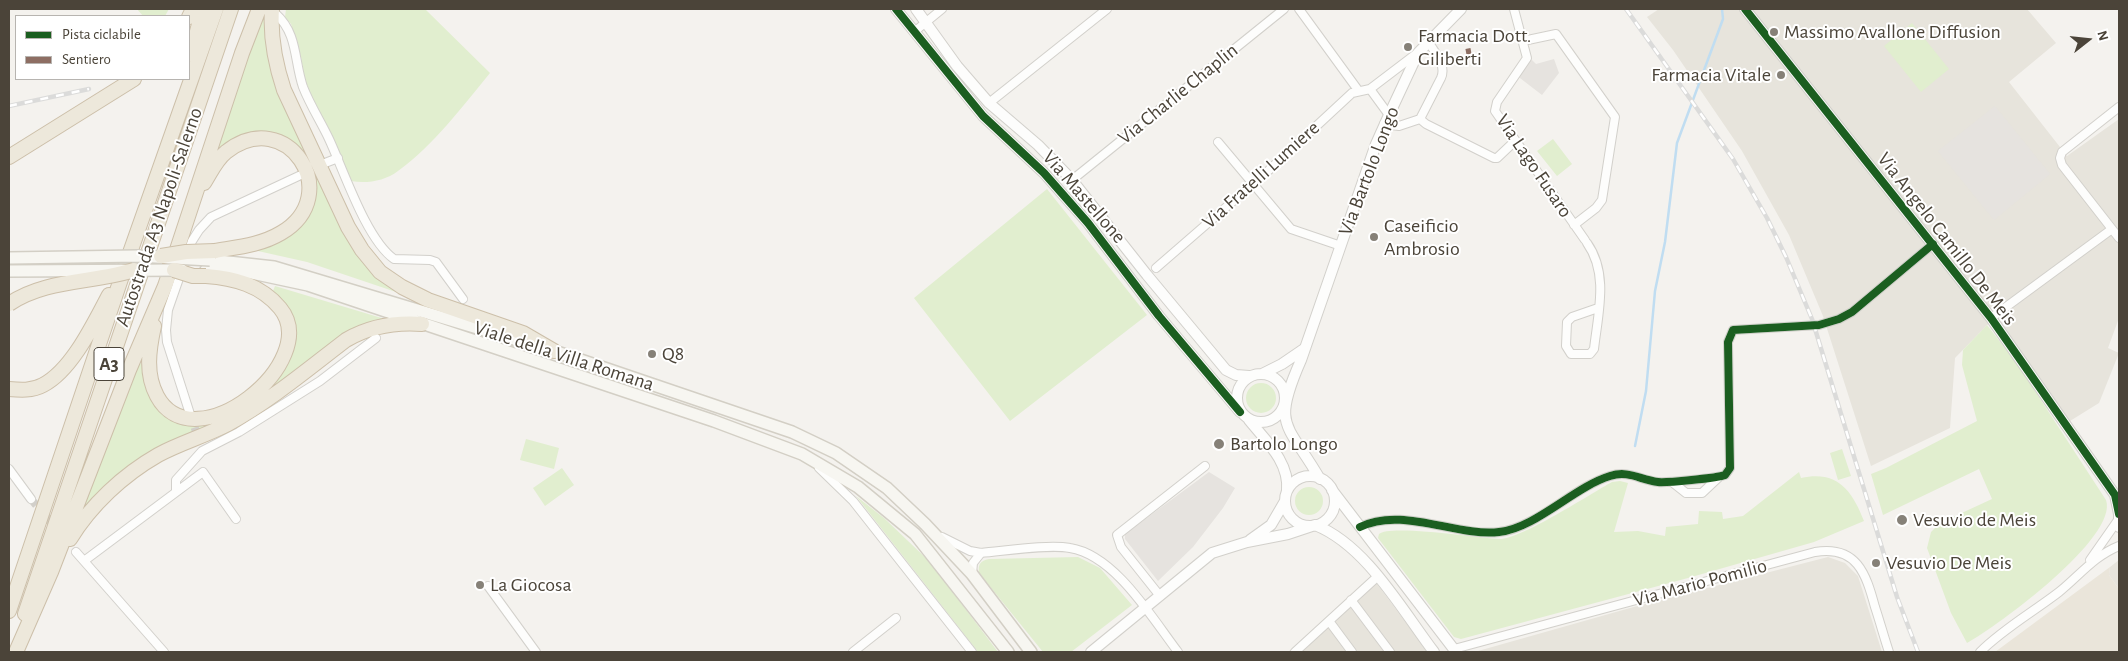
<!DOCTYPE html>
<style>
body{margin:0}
#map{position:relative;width:2128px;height:661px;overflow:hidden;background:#f4f2ee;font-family:"Alegreya Sans",sans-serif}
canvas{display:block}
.frame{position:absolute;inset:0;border:10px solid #4b4439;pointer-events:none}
.legend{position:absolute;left:15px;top:15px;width:175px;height:65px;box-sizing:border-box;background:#fff;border:1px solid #b7b4b0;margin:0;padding:6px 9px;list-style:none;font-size:15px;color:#4b4439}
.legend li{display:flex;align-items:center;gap:10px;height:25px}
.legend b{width:25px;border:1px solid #b7b4b0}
.north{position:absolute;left:2063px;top:15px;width:50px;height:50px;-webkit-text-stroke:4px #fff;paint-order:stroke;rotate:74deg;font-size:14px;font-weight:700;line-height:20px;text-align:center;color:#4b4439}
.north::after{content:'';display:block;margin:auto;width:18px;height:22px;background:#4b4439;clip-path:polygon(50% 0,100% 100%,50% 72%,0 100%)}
</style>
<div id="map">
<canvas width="2128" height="661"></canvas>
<div class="frame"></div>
<ul class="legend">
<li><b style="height:6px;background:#1b5e20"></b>Pista ciclabile</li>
<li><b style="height:6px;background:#8d6e63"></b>Sentiero</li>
</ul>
<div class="north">N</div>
</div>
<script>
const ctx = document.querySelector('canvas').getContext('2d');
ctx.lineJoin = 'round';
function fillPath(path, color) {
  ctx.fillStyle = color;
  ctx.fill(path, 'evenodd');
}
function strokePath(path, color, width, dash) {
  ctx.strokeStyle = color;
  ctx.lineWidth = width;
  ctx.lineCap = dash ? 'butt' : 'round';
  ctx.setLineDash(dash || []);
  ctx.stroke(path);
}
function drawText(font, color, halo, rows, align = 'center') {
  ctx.font = font + ' "Alegreya Sans",sans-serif';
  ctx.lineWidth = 4;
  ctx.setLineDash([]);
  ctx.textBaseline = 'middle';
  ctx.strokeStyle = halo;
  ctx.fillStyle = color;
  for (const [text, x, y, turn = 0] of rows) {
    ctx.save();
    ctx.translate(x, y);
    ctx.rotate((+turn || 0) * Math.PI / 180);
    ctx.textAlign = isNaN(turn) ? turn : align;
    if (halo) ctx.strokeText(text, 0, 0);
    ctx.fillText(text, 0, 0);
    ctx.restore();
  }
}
const residential = new Path2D(`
 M1659,9H2027L2056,43L2009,82L2067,156L2119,119V318L2108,348L2119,353L2099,403L2070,421L1996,316L1955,358L1950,428L1871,466L1823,316L1789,235L1742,151L1673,50L1647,17Z
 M1828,557L1845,563L1858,576L1882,652L1478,651L1630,608Z
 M2119,560V589L2109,575L2110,567Z
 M1371,576L1428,652H1288Z`);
const education = new Path2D(`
 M2110,567L2109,575L2119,589V652H1995Z`);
const green = new Path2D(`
 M137,9H169L165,16H143Z
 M286,9H425L490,73C462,107 434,145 398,171C385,181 366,184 351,181L329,131L306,89L301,57L291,24L285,17Z
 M268,11L269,42L346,231L400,291L399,293L307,262L249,249L284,235C290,222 310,187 312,175C316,157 292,142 278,136L215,157L263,12Z
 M1912,23L1949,69L1921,92L1884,46Z
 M1553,139L1572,164L1557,176L1537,151Z
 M1047,189L1147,315L1010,421L914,298Z
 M275,286L385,319L244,409L161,449L79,517L139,363L145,364L158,406L211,421L290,354L295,335L294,321L282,299L273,291Z
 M1987,325L2018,365L2106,500C2119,537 1998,626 1967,643L1951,613L1927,548L1931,532L1940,523L1992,499L1979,469L1883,515L1871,474L1886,468L1977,421L1962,365L1963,350Z
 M1246 398a15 15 0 1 1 30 0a15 15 0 1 1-30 0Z
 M526,439L559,448L554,469L520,460Z
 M1842,449L1851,476L1838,480L1830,453Z
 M562,468L574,485L545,506L533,488Z
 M1799,472L1801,478C1837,470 1852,490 1864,521L1814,542L1688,578L1461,639L1454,637L1378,538L1379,534C1389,524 1480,538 1499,539C1520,540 1590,494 1612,482L1620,481L1628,483L1614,532L1638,531L1665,536L1666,527L1698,524L1699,511L1722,512L1723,519L1743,516Z
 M1295 501a14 14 0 1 1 28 0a14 14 0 1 1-28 0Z
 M856,496L884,518L930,562L998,652H978Z
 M1078,557L1100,568L1132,605L1071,652H1043L979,573C978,564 980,561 989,559Z`);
const parking = new Path2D(`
 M1554,59L1559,73L1542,95L1516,75L1526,61L1532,60L1536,64Z
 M1995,106L2050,174L1994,220L1938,151Z
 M1209,472L1235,488L1223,508L1193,547L1158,581L1125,539V534Z`);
const stream = new Path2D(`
 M1635,446L1646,391L1655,291L1665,242L1677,143L1723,19L1722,9`);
const minorTunnel = new Path2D(`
 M191,416L200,444
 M31,499L55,527`);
const minor = new Path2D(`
 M1299,9L1358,90
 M1514,9L1527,58L1497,102L1495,111L1585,240
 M276,14C298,34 294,61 303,87C310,105 321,122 329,139C344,171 366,239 394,259L430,260L436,262L463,299
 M914,32L942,9
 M1523,41L1556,34L1615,117L1602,200L1596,208L1574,225
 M989,103L1107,9
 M2119,107L2062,152L2060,158L2062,165L2119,238
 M1389,115L1370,89L1416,54
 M1420,119L1426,124L1494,158H1497L1515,141
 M1384,124L1399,126L1420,119L1441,78C1447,65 1434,52 1428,41
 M1218,142L1291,229L1341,246
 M325,163L338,158
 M1072,180L1284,9
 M1587,243C1609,274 1598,313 1594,349L1590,354H1571L1566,346L1567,322L1572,317L1598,308
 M1156,268L1269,170L1352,93L1370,89
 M1991,318L2112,229
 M190,414L167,342L166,330L168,310L192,241L199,230L211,217L303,174
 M819,468L853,501L972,652
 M9,469L31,499
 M1672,482L1686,493H1702L1719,477
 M176,492V480L202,451L239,432L320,381L376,338
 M1360,527C1402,506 1456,537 1499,532C1536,528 1574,487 1610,476C1629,470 1640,480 1658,482C1665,483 1718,478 1725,475L1730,468L1728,342L1733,330L1819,325L1839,319L1852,312L1933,244
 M942,537L970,551L981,553C1005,551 1048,544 1070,548C1115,555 1152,618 1178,652
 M76,552L164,652
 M2090,560L2118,520
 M84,561L203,472L236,519
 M972,574L973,563L981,553
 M488,586L536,652
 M1160,596L1121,547L1117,535L1205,466
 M1351,600L1390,652
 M1329,621L1352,652
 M1454,649L1815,552C1857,545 1866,574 1875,607C1880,622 1884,637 1889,652
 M853,652L896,618
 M1295,652L1377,577
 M1980,652C2003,629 2033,612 2059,592C2079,576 2094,556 2119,546`);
const tertiary = new Path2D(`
 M896,9L983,116L1044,173L1088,223L1159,316L1240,412
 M916,9L957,66L989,103L1038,145L1072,180L1147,275L1226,370L1236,375L1249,376
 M1745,9L1991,318L2115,495L2119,514
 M1237 398a24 24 0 1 1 48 0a24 24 0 1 1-48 0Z
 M1262,374L1282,364L1304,349
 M1249,420C1265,440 1290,462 1287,491
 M1285 501a25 25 0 1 1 50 0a25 25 0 1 1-50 0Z
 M1320,479C1287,422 1271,428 1301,360L1376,144L1389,115L1418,53L1461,9
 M1332,490L1456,652
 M2119,514V527
 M1315,525C1366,545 1402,610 1434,652
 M1250,540L1271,525L1285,501
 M1091,652L1212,553L1247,542L1288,534L1315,525`);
const secondary = new Path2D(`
 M210,260L274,267L554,351L792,432L836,453L887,488L925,524L972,574L1031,652
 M206,270L252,273L308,285L714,421L802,454L858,487L915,534L1008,652`);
const motorway = new Path2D(`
 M272,9C270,37 275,63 284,90L348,227L362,250L380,272L402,287L428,300L523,333L554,351
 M189,17L193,9
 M191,54L203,9
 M9,157L134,79
 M204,183C211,172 216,160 226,152C287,104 346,195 281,233C261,245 238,247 215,251
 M154,326C149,349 145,374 157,396C194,465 324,361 280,308C261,285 234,278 206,276
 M9,389C20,390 32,391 43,385C72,370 94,323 109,295
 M70,539C91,505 123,475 158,455C180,443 205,436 228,424C270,401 308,369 346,340C370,326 395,322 422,324
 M9,611L126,264L216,9
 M25,614L231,9
 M16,652L51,572L129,370L165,286L242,53L259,9`);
const rail = new Path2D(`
 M1626,9L1733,159L1767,218L1786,257L1812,319L1897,597L1918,652
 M9,106L89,89`);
const secondaryBridge = new Path2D(`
 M9,258L137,256L210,260
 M9,271L182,270`);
const motorwayBridge = new Path2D(`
 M161,256L186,252L215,251
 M174,270L193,276H206
 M9,304C46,279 93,283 134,270`);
const quiet = new Path2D(`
 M1466,52L1471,51`);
const cycleway = new Path2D(`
 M896,9L983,116L1044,173L1088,223L1159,316L1240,412
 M1745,9L1991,318L2115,495L2119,514
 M1360,527C1402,506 1456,537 1499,532C1536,528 1574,487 1610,476C1629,470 1640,480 1658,482C1665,483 1718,478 1725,475L1730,468L1728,342L1733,330L1819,325L1839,319L1852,312L1933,244`);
const markers = [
 [1774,32,5,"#868178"],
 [1408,47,5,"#868178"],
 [1781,75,5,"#868178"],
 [1374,237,5,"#868178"],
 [652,354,5,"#868178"],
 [1219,444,6,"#868178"],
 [1902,520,6,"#868178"],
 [1876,563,5,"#868178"],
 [480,585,5,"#868178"]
];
const shields = [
 [109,364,30]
];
const shieldNames = [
 ["A3",109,364]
];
const poiNames = [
 ["Massimo Avallone Diffusion",1784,32],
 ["Farmacia Dott.",1418,36],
 ["Giliberti",1418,59],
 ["Farmacia Vitale",1771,75,"right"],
 ["Caseificio",1384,226],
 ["Ambrosio",1384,249],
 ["Q8",662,354],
 ["Bartolo Longo",1230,444],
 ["Vesuvio de Meis",1913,520],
 ["Vesuvio De Meis",1886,563],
 ["La Giocosa",490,585]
];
const streetNames = [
 ["Via Charlie Chaplin",1178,94,-39],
 ["Via Lago Fusaro",1534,166,56],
 ["Via Bartolo Longo",1369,171,-69],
 ["Via Fratelli Lumiere",1261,175,-42],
 ["Via Mastellone",1084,197,49],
 ["Autostrada A3 Napoli-Salerno",159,217,-71],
 ["Via Angelo Camillo De Meis",1947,239,52],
 ["Viale della Villa Romana",564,356,18],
 ["Via Mario Pomilio",1700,583,-15]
];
fillPath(residential, '#e7e4dc');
fillPath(education, '#eae5da');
fillPath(green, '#e1eecf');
fillPath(parking, '#e6e3df');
strokePath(stream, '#c0ddf1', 2.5);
strokePath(minorTunnel, '#d2cfca', 8, [8, 4]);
strokePath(minor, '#d2d0cb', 10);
strokePath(tertiary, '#d2d0cb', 12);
strokePath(secondary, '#d3cfc5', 14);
strokePath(motorway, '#ccbfa9', 16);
strokePath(minor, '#fdfdfc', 8);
strokePath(tertiary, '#fdfdfc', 10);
strokePath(secondary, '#f7f6f1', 11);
strokePath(motorway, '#ede8db', 14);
strokePath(rail, '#dbdbda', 4.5);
strokePath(rail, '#fff', 2.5, [8]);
strokePath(secondaryBridge, '#d3cfc5', 14, []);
strokePath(motorwayBridge, '#ccbfa9', 16, []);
strokePath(secondaryBridge, '#f7f6f1', 11);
strokePath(motorwayBridge, '#ede8db', 14);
strokePath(quiet, '#8d6e63', 6, [12, 6]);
strokePath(cycleway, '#1b5e20', 8);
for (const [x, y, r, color] of markers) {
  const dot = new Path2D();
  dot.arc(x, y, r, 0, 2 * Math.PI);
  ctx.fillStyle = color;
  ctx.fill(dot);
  strokePath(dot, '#fff', 2);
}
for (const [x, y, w] of shields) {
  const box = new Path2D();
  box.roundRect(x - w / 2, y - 16.5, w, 33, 4);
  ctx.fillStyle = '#fff';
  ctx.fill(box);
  strokePath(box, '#4b4439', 1);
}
drawText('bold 19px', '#4b4439', null, shieldNames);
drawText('20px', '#4b4439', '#fff', poiNames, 'left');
drawText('20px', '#4b4439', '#fff', streetNames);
</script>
